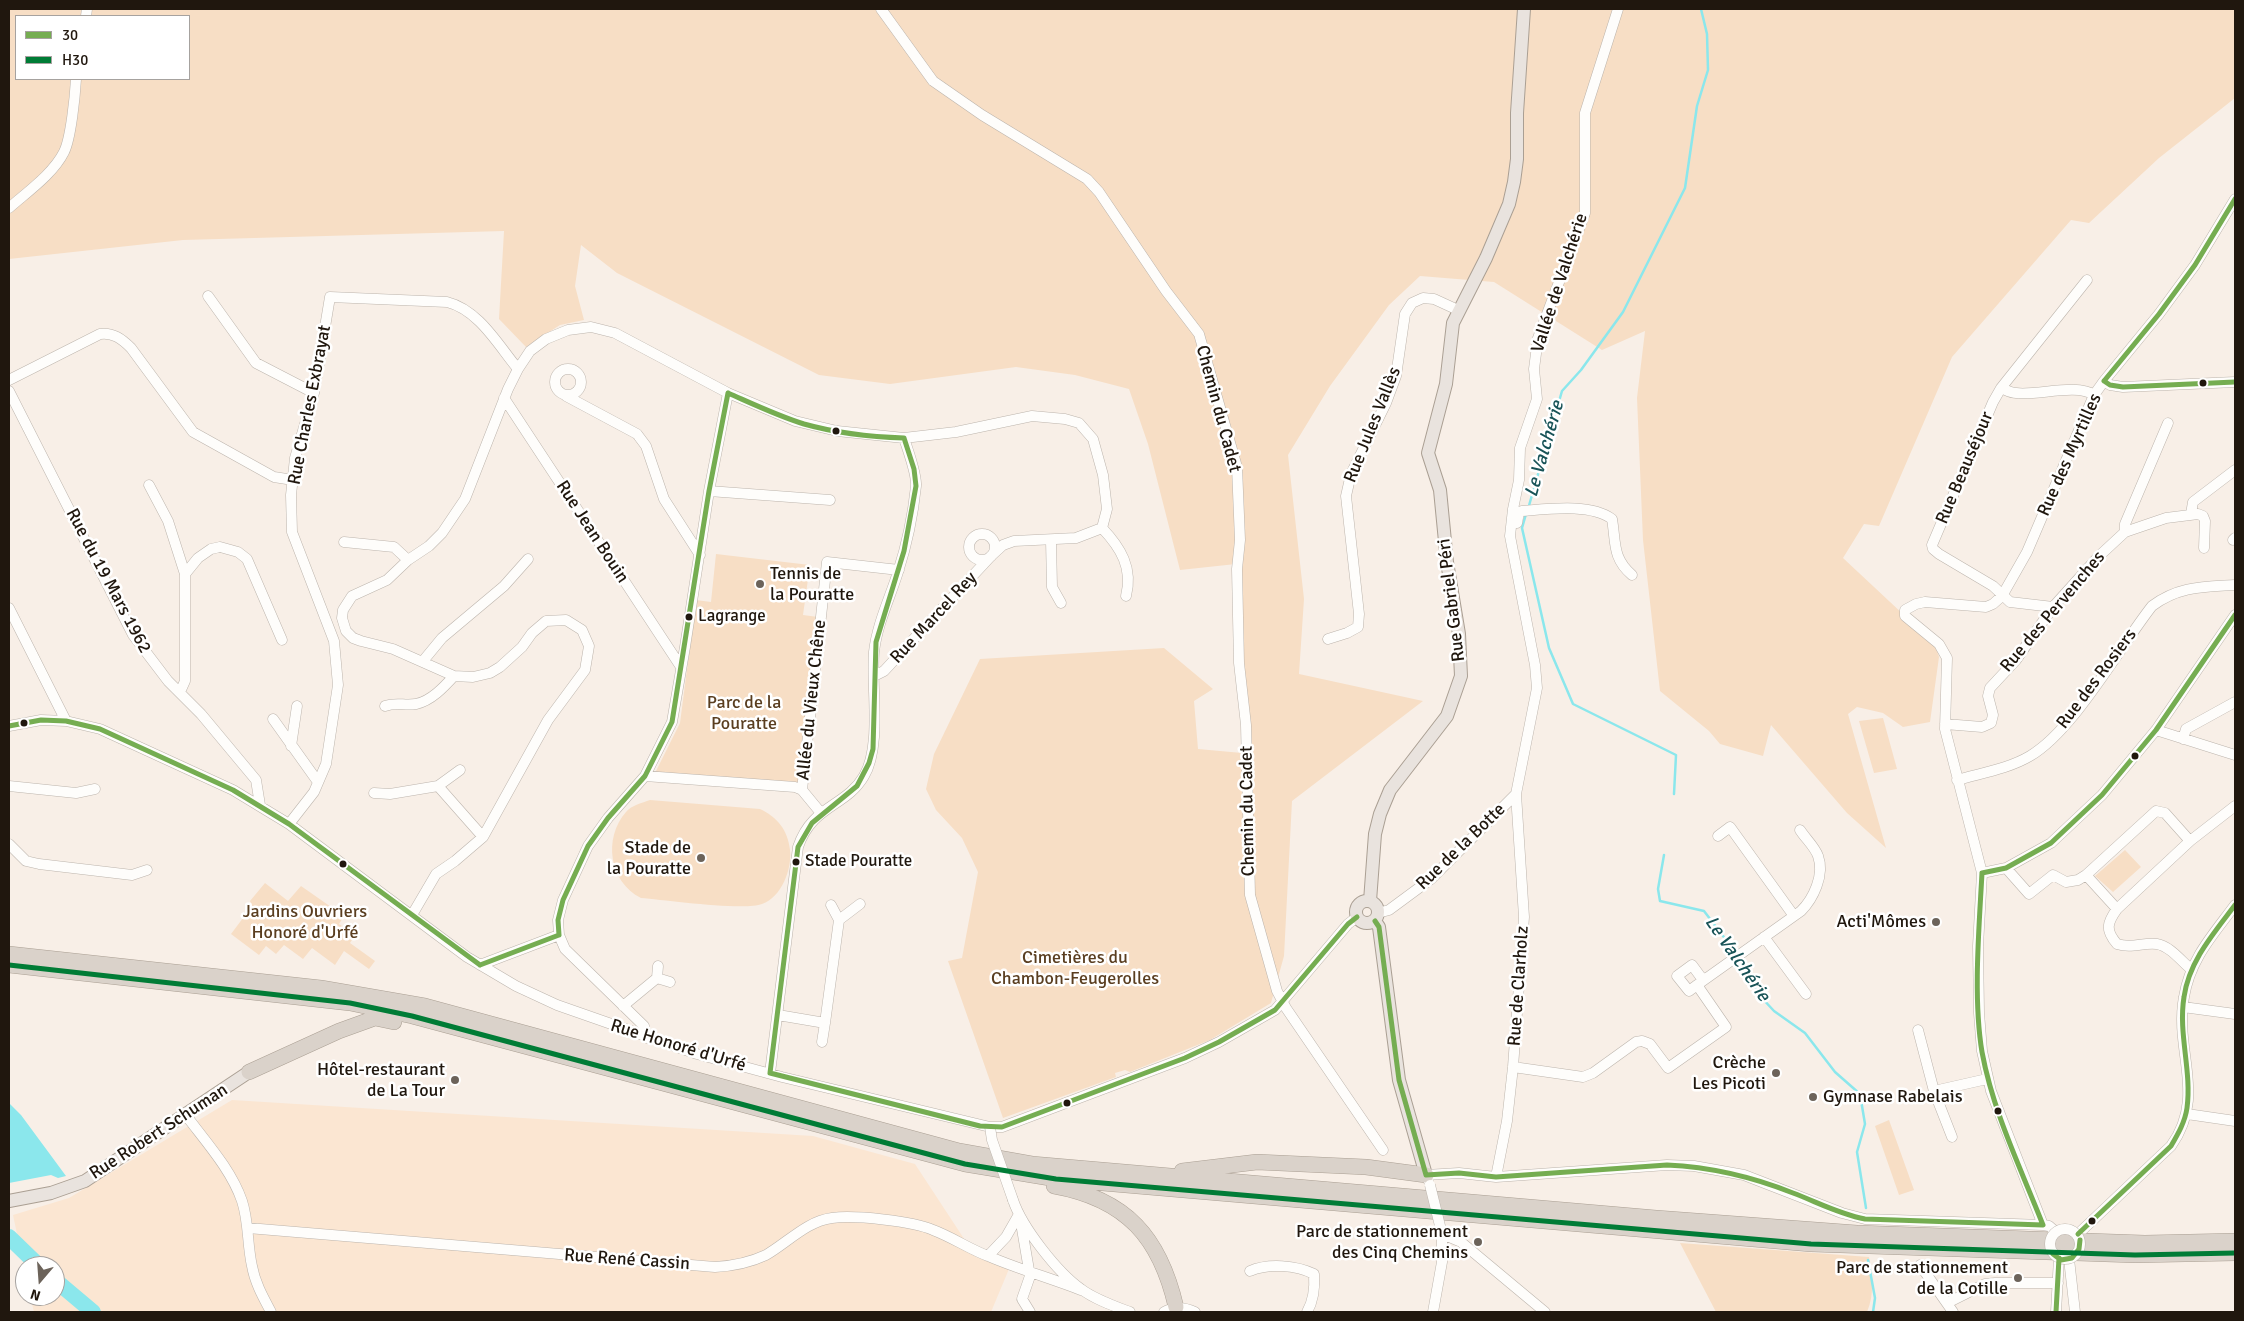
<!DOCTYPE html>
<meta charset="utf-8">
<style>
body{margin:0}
#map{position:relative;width:2244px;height:1321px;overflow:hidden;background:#f8efe7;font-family:Signika,sans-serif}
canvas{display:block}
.frame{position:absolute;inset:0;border:10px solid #20170e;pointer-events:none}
.legend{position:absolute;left:15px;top:15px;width:175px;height:65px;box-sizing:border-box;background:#fff;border:1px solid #a6a29f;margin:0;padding:6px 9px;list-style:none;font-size:15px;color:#20170e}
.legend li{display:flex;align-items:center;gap:10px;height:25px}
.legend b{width:25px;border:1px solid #a6a29f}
.north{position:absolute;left:15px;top:1256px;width:50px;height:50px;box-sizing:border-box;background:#fff;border:1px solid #a6a29f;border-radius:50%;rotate:198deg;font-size:14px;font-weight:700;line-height:20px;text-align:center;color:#20170e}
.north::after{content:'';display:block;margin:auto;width:18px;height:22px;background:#6c635a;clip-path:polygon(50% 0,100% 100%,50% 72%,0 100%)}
</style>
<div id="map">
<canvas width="2244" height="1321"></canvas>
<div class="frame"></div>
<ul class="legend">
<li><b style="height:6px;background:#75ad51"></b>30</li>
<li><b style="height:6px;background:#007c36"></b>H30</li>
</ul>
<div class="north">N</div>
</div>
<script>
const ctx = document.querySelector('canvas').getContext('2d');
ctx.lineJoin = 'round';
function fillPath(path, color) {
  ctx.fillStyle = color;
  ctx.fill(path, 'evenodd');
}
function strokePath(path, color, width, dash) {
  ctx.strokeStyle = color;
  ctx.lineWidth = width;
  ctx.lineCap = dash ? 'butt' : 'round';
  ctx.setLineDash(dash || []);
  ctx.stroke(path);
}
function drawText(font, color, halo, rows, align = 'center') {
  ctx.font = font + ' Signika,sans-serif';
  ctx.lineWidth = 5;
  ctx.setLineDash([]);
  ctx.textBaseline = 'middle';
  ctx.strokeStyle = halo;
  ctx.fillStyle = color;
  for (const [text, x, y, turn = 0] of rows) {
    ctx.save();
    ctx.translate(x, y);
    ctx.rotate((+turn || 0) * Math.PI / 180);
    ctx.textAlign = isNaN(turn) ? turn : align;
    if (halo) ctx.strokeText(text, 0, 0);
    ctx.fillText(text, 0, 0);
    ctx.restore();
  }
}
const built = new Path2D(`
 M232,1100L813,1136L915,1164L976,1257L1009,1269L991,1312H34L30,1296H55V1266H25V1272L13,1215L69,1198Z`);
const green = new Path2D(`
 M9,9H2235V98L2159,158L2089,223L2071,220L1952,357L1879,526L1864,524L1843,558L1935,644L1939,657L1930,722L1903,727L1883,713L1857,707L1848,714L1886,848L1847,813L1771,725L1763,756L1720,744L1709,731L1660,691L1643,540L1637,398L1645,331L1602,350L1494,282L1420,276L1389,305L1330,386L1288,455L1304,599L1299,674L1423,701L1292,801L1284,956L1271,1003L1210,1040L1130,1072L1125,1070L1115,1073L1116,1077L1003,1118L948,961L962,958L978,872L962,838L936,810L926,789L934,754L980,659L1164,648L1213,689L1194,701L1198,749L1253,754L1242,673L1236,564L1180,570L1148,444L1129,389L1075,375L1016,367L890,384L819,375L617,273L581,245L575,286L584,320L560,325L526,347L499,319L504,231L183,240L9,259ZM16,16H189V79H16Z
 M716,554L810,565L803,615L818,617L799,784L659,774L656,771L680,723L696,600L711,602Z
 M1883,718L1897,769L1874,773L1859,721Z
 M650,800L760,809C777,817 788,830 790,850C792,869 782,897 762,904C744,911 665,900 641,898C609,882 603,838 626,812C632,805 642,803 650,800Z
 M2125,850L2141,867L2113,892L2095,876Z
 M265,883L288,901L301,886L344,916L339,924L355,935L350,943L375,961L369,969L344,951L335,965L312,948L303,959L284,945L276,954L266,946L259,955L231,934L252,906L250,901Z
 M1889,1120L1914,1190L1899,1195L1875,1126Z
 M1680,1243L1869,1257C1872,1277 1875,1293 1867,1312H1716Z`);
const water = new Path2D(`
 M9,1103L21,1115L66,1176L58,1178L51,1175L9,1183Z`);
const stream = new Path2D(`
 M1528,509L1562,391L1581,370L1623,312L1685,188L1697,106L1708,70L1707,34L1701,9
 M1526,514L1522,528L1549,648L1573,704L1676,755L1674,794
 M1664,855L1658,889L1660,901L1704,911L1736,953
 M1739,958L1761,997L1774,1011L1805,1033L1835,1072L1860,1094L1865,1124L1857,1152L1866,1208
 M1868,1260L1875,1298L1873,1312`);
const river = new Path2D(`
 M9,1237L39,1266
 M55,1280L93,1312`);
const minor = new Path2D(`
 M881,9L933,81L982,115L1087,179L1099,192L1166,291L1199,334L1237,467L1240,540L1237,569L1239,663L1246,725L1250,895L1277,991L1286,1008L1383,1150
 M86,16L87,9
 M9,208C27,192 53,174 64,152C71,138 75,96 76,79
 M208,296L256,363L314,393
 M555 382a13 13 0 1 1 26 0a13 13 0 1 1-26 0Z
 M9,380L100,334C113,332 122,339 131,348L193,432L274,477L293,480
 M2104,381L2110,385L2123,387L2235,382
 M2001,388C2006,390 2011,393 2016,393C2037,396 2077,383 2094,395
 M9,391L133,635L168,681L201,714L256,780L260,805
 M566,396L637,434L646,446L664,499L700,555
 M504,398L681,667
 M149,485L168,521L185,574
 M709,491L830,500
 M2191,514L2193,502L2235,470
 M1517,523L1519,512L1522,511C1548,509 1591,503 1612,519C1616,542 1612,558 1632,575
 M2125,532V524L2168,423
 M969 547a13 13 0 1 1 26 0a13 13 0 1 1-26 0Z
 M1051,540L1052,587L1061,603
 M2233,540L2235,538
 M344,542L394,547L408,560
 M2053,607L2010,602L1993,586L1939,554L1933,549L1932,545L1993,402L2001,388L2087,280
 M9,608L66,721
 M1328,639L1347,633L1358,627L1359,614L1346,496L1351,474L1386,403L1396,376L1405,314L1412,303L1423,298L1434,299L1458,310
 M423,661L442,638L504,586L528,559
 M874,676L884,671L991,556L1003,545L1014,541L1076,538L1102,528C1121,548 1133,568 1126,596
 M180,692L185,681V574L198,558L211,549L220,547L238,552L247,559L282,640
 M385,706C396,702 405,706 416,704C431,701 444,687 454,676
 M273,719L318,782
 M1945,724L1982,727L1991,723L1993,715L1988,696L1990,688L2016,660L2053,607L2098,557L2125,532L2166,518L2198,514L2203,516L2205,521L2204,548
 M9,726L41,720L66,721L100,729L233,790L289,824L467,957L516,986L557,1005L697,1054L782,1077L990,1127H1002L1018,1121L1185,1058L1219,1042L1275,1010L1348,924L1357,917
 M2156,730L2235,755
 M2183,739L2186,729L2235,702
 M291,746L297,706
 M645,776L795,787L802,790L821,813
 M1957,780C1981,773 2008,769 2030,756C2074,730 2119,648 2152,606C2179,586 2203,587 2235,585
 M9,786L76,793L95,789
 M438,786L460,770
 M802,790L827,562L899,570
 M374,793L390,794L438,786L483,837
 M289,824L314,792L326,764L338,685L334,641L292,532L291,495L295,458L314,393L330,297L447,302C479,310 498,345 518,369
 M1718,836L1730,827L1794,916
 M9,844L26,861L39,864L132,875L147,870
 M2006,868L2029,894L2053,875L2066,882L2078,880L2086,875
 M1982,873L2006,868L2051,843L2102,795L2156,730L2235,615
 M831,905L839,920
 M2117,909L2190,841
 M1378,913L1389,910L1431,879L1516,794
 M412,915L436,874L455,861L483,837L548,720L585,670L589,646L582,630L566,620L546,621L532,633L522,647L500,667L490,673L473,677L454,676L393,649L361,641L353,638L346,631L342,618L343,610L352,596L387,580L408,560L429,546L442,533L465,499L508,389L518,369L530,351L546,339L568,330L591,327L615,333L728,393L795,421L837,431L904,438L956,432L1032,416L1065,419L1079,423L1093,439L1103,475L1107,509L1102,528
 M1764,937L1806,994
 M480,965L559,935
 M2192,970C2182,962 2170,946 2157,944C2143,942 2132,949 2117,944C2105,930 2107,923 2117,909L2086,875L2156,811L2165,813L2190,841L2235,806
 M657,978L670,982
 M1697,985L1689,991L1677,976L1692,965L1703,980
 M623,1006L657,978L658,966
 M2183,1007L2235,1014
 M778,1015L825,1023L839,920L860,904
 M1918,1030L1934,1091L1987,1079
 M647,1038L644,1026L565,949L559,935L558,920L563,900L588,846L608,818L645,776L672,722L685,647L709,491L728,393
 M822,1042L825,1023
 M1513,1067L1583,1077L1593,1073L1636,1042L1642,1041L1650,1044L1668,1068L1726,1027L1697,985L1801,911C1813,899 1825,875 1818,856C1815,847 1805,838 1800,830
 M770,1073L798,847C812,805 846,807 864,776C882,746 871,686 874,652C877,624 890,598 898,572C907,544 913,515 916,486C917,474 908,451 904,438
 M1934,1091L1952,1137
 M185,1114C205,1141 231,1169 242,1201C249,1222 247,1244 252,1266C255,1283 263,1297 271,1312
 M2187,1114L2235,1121
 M1496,1177L1507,1121L1513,1067L1524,917L1516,794L1537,688L1535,665L1510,536L1513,509L1519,480L1520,448L1537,399L1534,369L1538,338L1585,213V113L1618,9
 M1428,1180L1426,1175L1459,1173L1496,1177L1667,1165L1694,1166L1744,1175L1842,1213L1865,1219L2043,1225L2049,1226L2056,1232
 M1013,1200C1022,1227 1057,1272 1081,1289C1094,1299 1114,1306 1130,1312
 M1021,1223L1030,1276L1022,1299L1030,1312
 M2043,1225L1991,1091L1982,1051L1979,1013L1978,946L1982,873L1945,729L1947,658L1939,644L1905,616V610L1916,604L1925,602L1986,607L1993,604L2002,596L2027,552L2094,395L2104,381L2159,314L2195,265L2235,199
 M248,1228L715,1267C733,1266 749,1263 766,1255C787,1243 807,1221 832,1218C854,1215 913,1221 933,1230C952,1237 969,1249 988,1256C1018,1269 1050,1278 1081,1290
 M2078,1234L2171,1146C2207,1096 2174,1051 2184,997C2190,959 2213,935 2235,905
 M988,1256L1006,1237L1018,1216
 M2069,1259L2075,1312
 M1920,1265L1953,1312
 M1250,1271C1268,1263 1296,1265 1314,1274C1315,1288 1314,1300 1307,1312
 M1947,1303L1985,1284L1995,1283H2058
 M1164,1312C1174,1306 1184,1307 1195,1312
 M1433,1312L1442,1262V1234L1461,1242L1545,1312
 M2056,1312L2059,1258`);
const major = new Path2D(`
 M1356 912a11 11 0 1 1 22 0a11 11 0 1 1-22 0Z
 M1370,901L1375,834L1380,814L1390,790L1447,716L1461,676L1459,634L1447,562L1440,490L1428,453L1446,384L1453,323L1486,258L1509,204L1514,182L1517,159V113L1524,9
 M1375,921L1379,927L1399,1080L1426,1175
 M9,1201L51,1193L85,1181L249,1072`);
const highway = new Path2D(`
 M9,954L321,988L425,1006L959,1151L1032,1164L1656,1218L1857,1233L2145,1243L2235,1241
 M9,965L350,1003L412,1016L965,1164L1056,1179L1811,1244L2135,1255L2235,1253
 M249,1072L339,1031L375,1018L394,1022
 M1182,1171L1257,1162L1366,1167L1426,1175
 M1054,1186C1127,1199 1160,1238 1176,1307`);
const minorBridge = new Path2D(`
 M990,1127L992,1140L1013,1200
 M1430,1185L1442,1234
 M2050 1244a15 15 0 1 1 30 0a15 15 0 1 1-30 0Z`);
const bus1 = new Path2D(`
 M2104,381L2159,314L2195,265L2235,199
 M2104,381L2110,385L2123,387L2235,382
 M728,393C753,404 778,416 804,424C836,433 870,437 904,438
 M9,726L41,720L66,721L100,729L233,790L289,824L480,965
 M1982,873L2006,868L2051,843L2102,795L2156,730L2235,615
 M1982,873C1979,929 1973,998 1982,1052C1993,1112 2021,1169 2043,1225
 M1375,921L1379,927L1399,1080L1426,1175
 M559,935L558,920L563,900L588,846L608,818L645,776L672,722L709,491L728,393
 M480,965L559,935
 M770,1073L798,847L812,823L857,786L869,763L873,749L876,642L904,551L916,486L914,469L904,438
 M770,1073L980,1126L1002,1127L1185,1058L1219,1042L1275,1010L1348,924L1357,917
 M1426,1175L1459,1173L1496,1177L1667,1165C1711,1167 1753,1177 1793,1193C1817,1202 1839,1214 1865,1219L2043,1225
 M2078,1234L2171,1146C2178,1134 2185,1122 2187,1108C2192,1071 2178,1034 2184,997C2189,961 2214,933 2235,905
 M2053,1254L2061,1260L2072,1258L2079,1249L2080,1240
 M2056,1312L2059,1258`);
const bus2 = new Path2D(`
 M9,965L350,1003L412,1016L965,1164L1056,1179L1811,1244L2135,1255L2235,1253`);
const markers = [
 [2203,383,4.5,"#20170e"],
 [836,431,4.5,"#20170e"],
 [760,584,5,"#6c635a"],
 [689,617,4.5,"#20170e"],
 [24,723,4.5,"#20170e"],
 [2135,756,4.5,"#20170e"],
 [701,858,5,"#6c635a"],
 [796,862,4.5,"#20170e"],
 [343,864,4.5,"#20170e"],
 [1936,922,5,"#6c635a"],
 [1776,1073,5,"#6c635a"],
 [455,1080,5,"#6c635a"],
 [1813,1097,5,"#6c635a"],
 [1067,1103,4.5,"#20170e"],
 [1998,1111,4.5,"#20170e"],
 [2092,1221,4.5,"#20170e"],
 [1478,1242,5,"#6c635a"],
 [2018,1278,5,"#6c635a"]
];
const busNames = [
 ["Lagrange",698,617],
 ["Stade Pouratte",805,862]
];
const streetNames = [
 ["Vallée de Valchérie",1560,283,-72],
 ["Rue Charles Exbrayat",310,405,-79],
 ["Chemin du Cadet",1218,409,75],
 ["Rue Jules Vallès",1373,425,-68],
 ["Rue des Myrtilles",2070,455,-66],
 ["Rue Beauséjour",1965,468,-67],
 ["Rue Jean Bouin",592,532,57],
 ["Rue du 19 Mars 1962",108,581,62],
 ["Rue Gabriel Péri",1452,600,-97],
 ["Rue des Pervenches",2053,612,-50],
 ["Rue Marcel Rey",934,618,-47],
 ["Rue des Rosiers",2097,679,-53],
 ["Allée du Vieux Chêne",812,700,-84],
 ["Chemin du Cadet",1248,811,-91],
 ["Rue de la Botte",1461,847,-44],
 ["Rue de Clarholz",1519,986,-86],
 ["Rue Honoré d'Urfé",678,1046,17],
 ["Rue Robert Schuman",159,1132,-33],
 ["Rue René Cassin",627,1260,4]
];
const poiNames = [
 ["Tennis de",770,574,"left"],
 ["la Pouratte",770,595,"left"],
 ["Stade de",691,848],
 ["la Pouratte",691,869],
 ["Acti'Mômes",1926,922],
 ["Crèche",1766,1063],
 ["Les Picoti",1766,1084],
 ["Hôtel-restaurant",445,1070],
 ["de La Tour",445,1091],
 ["Gymnase Rabelais",1823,1097,"left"],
 ["Parc de stationnement",1468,1232],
 ["des Cinq Chemins",1468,1253],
 ["Parc de stationnement",2008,1268],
 ["de la Cotille",2008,1289]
];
const parkNames = [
 ["Parc de la",744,703],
 ["Pouratte",744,724],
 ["Jardins Ouvriers",305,912],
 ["Honoré d'Urfé",305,933],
 ["Cimetières du",1075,958],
 ["Chambon-Feugerolles",1075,979]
];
const waterNames = [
 ["Le Valchérie",1545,449,-74],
 ["Le Valchérie",1737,959,55]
];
fillPath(built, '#fbe6d2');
fillPath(green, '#f7dec5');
fillPath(water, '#8be7ec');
strokePath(stream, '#8be7ec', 2.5);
strokePath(river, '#8be7ec', 16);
strokePath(minor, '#bcb4ac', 11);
strokePath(major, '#aa9f93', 14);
strokePath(highway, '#aa9f93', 16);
strokePath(minor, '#fefdfb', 10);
strokePath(major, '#e9e3de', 12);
strokePath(highway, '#dad2ca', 15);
strokePath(minorBridge, '#bcb4ac', 11, []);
strokePath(minorBridge, '#fefdfb', 10);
strokePath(bus1, '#75ad51', 5);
strokePath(bus2, '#007c36', 5);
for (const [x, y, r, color] of markers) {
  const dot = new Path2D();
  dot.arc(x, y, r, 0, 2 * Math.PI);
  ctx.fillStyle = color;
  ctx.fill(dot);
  strokePath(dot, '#fff', 2);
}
drawText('17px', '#20170e', '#fff', busNames, 'left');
drawText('18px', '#20170e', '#fff', streetNames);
drawText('18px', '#20170e', '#fff', poiNames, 'right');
drawText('18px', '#5a3e20', '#fff', parkNames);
drawText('italic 19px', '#185357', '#fff', waterNames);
</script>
